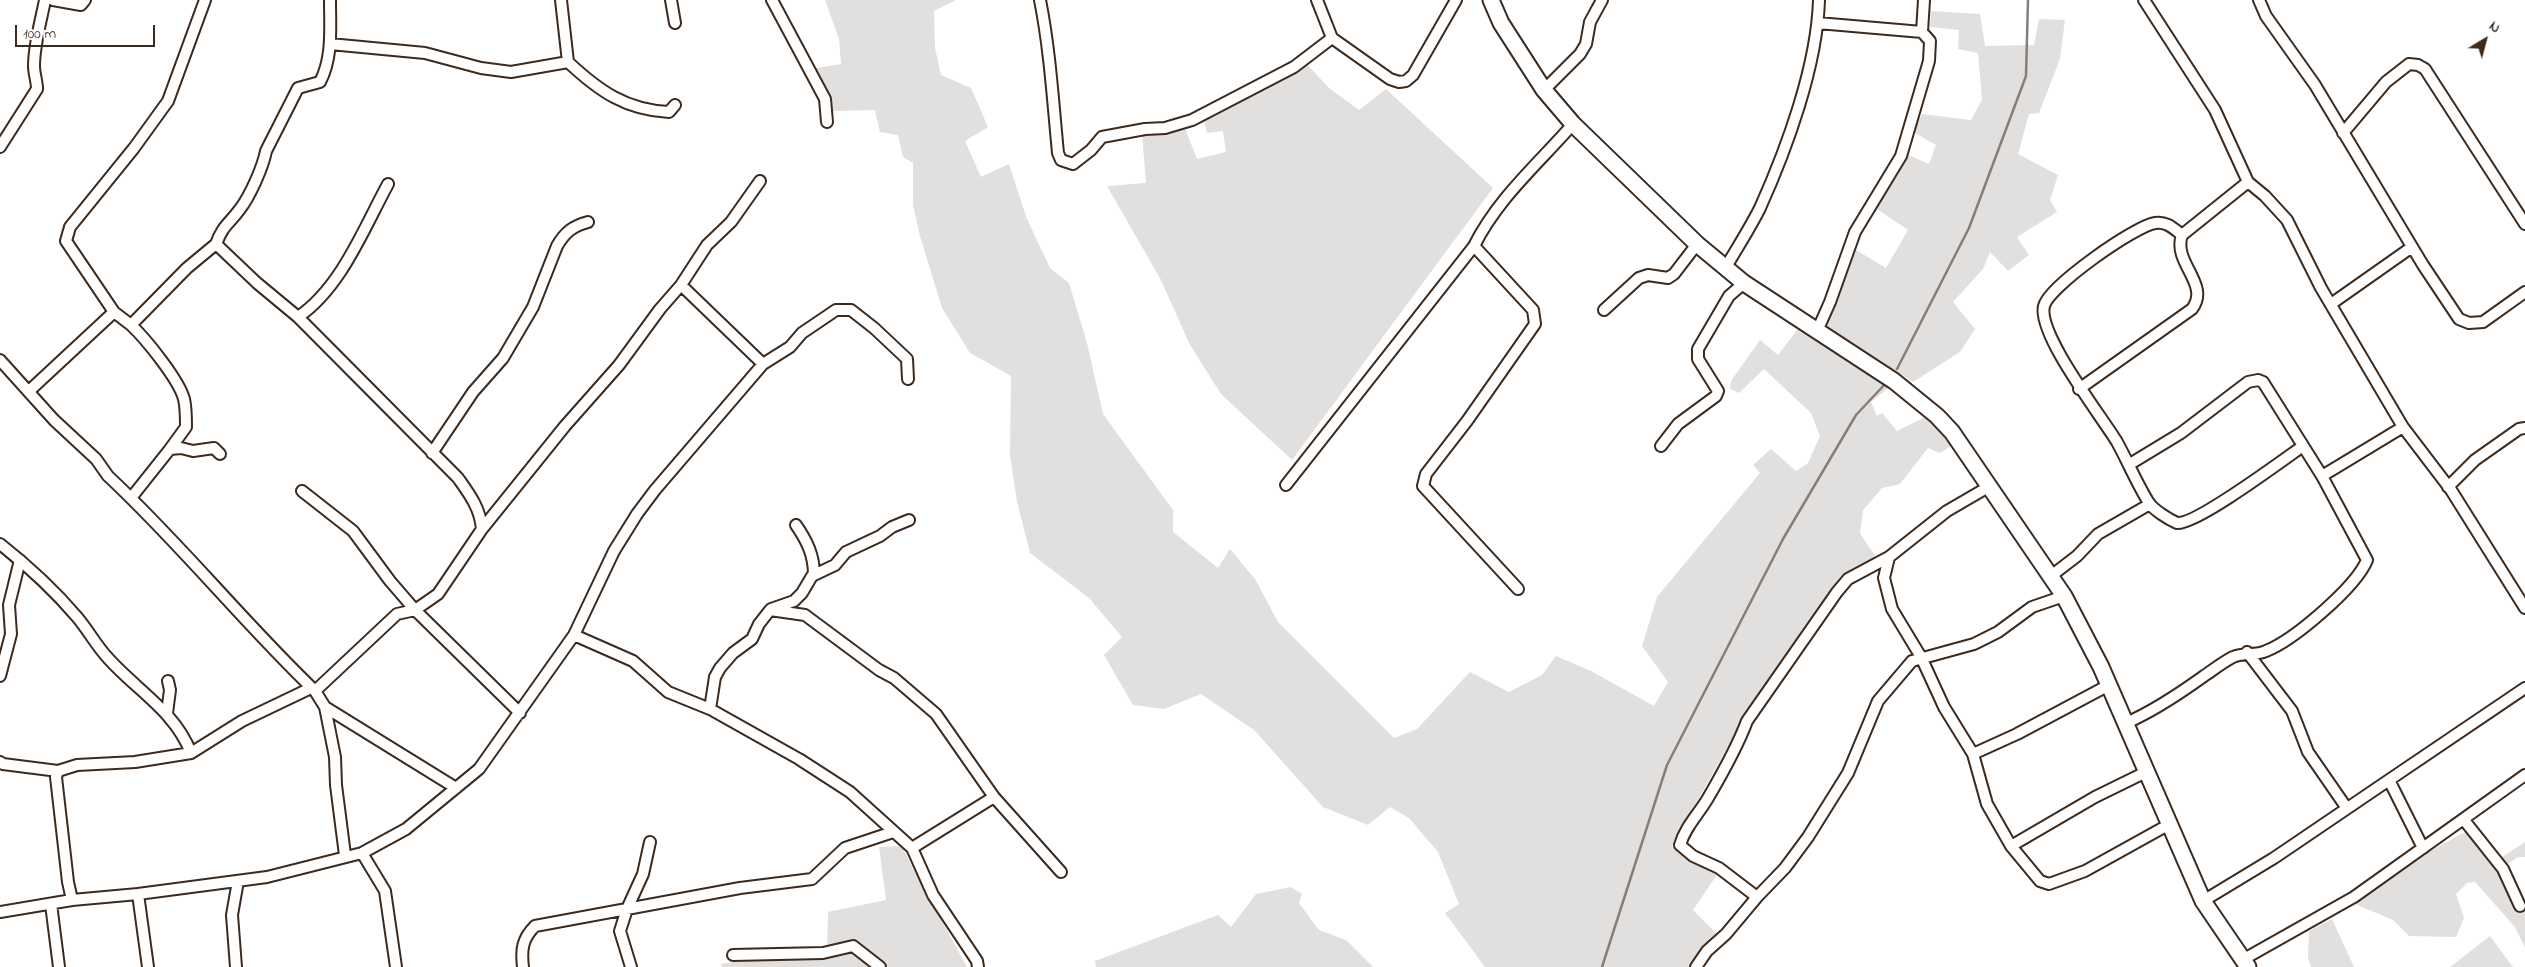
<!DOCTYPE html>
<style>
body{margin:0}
#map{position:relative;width:2525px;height:967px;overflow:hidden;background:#fff;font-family:"Indie Flower",sans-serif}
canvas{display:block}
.north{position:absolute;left:2460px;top:15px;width:50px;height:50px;-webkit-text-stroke:4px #fff;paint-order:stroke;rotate:37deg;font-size:14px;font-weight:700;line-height:20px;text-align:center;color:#3b2a1e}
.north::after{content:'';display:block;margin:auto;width:18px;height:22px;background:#3b2a1e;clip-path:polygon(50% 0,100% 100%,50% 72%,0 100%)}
.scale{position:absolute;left:15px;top:25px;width:140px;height:22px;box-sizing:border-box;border:2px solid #3b2a1e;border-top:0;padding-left:6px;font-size:15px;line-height:18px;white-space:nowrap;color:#3b2a1e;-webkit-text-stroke:4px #fff;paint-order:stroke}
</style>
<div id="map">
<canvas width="2525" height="967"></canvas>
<div class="north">N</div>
<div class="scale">100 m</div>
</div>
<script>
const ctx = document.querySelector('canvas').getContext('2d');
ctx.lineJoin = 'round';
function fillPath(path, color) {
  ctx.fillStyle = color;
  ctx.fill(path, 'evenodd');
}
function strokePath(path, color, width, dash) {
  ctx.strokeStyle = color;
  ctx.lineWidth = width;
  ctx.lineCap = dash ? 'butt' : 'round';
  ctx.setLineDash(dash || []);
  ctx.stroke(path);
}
const green = new Path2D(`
 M825,0H956L934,11L935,48L941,75L971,88L988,127L965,141L981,177L1009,164L1027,219L1050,268L1069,283L1087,343L1103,414L1173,510V532L1218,568L1230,549L1255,579L1278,622L1394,738L1417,729L1470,672L1509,692L1542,675L1556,656L1591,671L1654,706L1668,682L1642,646L1657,597L1760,473L1753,465L1771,449L1796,471L1808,463L1820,436L1811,413L1764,369L1739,393L1730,389L1731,381L1760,340L1778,355L1800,326L1891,386L1871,402L1877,416L1882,413L1897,431L1927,416L1953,445L1940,453L1928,448L1900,484L1882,488L1863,510L1860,533L1875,556L1844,577L1800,633L1732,739L1672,846L1688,860L1718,873L1693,910L1718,935L1689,967H1485L1445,913L1459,904L1438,852L1409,818L1390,807L1368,825L1323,807L1254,730L1201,694L1164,709L1133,705L1104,655L1122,637L1089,598L1030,553L1017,502L1010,455L1011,376L970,353L942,308L920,236L913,205V163L903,157L898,135L880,132L875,110L833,111L824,89L812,69L841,64L839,39Z
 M1931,11L1980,14L1985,46L2034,45L2039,19L2065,20L2060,59L2039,113L2029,114L2018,154L2058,175L2050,200L2057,212L2017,237L2029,255L2008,271L1990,252L1983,269L1953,302L1975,329L1960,352L1913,382L1819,321L1848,245L1886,268L1908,230L1874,207L1906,154L1929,164L1936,145L1913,132L1922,114L1971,120L1982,100L1978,53L1958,49L1959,30L1930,27Z
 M1305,62L1329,88L1359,110L1386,89L1493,188L1292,460L1221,394L1189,343L1161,280L1107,186L1146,183L1142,134L1182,121L1197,159L1226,152L1223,131L1207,133L1203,116Z
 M2467,831L2496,861L2525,842V857H2518L2499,870L2502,884L2516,903L2525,899V948L2515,927L2475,882L2467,883L2456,894L2464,918L2456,937L2409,936L2393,920L2355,904L2423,855Z
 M901,846L967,967H722L721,964L735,962L827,956L828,912L886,900L879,847Z
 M1291,887L1302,894L1299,903L1319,930L1346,940L1373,967H1096L1095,961L1218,915L1231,927L1256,894Z
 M2332,919L2354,967H2311L2308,958L2309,931Z
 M2490,936L2513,967H2450Z`);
const stream = new Path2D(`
 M1897,369L1969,228L2026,76L2028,0
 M1602,967L1667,765L1783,539L1856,415L1886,383`);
const street = new Path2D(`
 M53,0L81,5L85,0
 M205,0L168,101L134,148L70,227L66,241L114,312L131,325L187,268L216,244
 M330,0C330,28 333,57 320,82L298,88L266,151C263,167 250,196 240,209C229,224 223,225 216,244L257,283L298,317L458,478C470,495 480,508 482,529
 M561,0L568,62C599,91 626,110 669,112L675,105
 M671,0L675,23
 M772,0L825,99L827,122
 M1040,0C1050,50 1053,102 1058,153L1061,160L1073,164L1091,150L1102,137L1145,129L1165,128L1192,120L1294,67L1332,38
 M1317,0L1332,38L1390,79L1399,82L1406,81L1413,75L1456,0
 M2144,0L2215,110L2248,182
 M2259,0L2266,16L2315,85L2423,265L2459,319L2469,323L2483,322L2525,292
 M1922,32L1924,0
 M330,44L425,53L481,68L511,72L568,62
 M1544,90L1580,54L1586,44L1590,22L1602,0
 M2343,133L2386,82L2409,64L2418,65L2425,69L2525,224
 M0,147L37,89C37,81 34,74 34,66C34,44 41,21 45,0
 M2182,235C2173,228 2166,221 2155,223C2135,226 2049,286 2044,306C2037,334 2102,417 2117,442C2128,462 2137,484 2149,503C2154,510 2168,519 2177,523C2196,525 2283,460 2303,446
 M1474,246L1533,310L1535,324L1467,421L1426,474L1423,486L1518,589
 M1726,267C1737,248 1750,228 1760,208C1787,148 1817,66 1819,0
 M681,285L763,364
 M2331,304L2412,247
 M1604,310L1639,278L1648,275L1668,278L1674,274L1697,244
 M298,317C341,288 364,228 388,184
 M131,325C146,339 179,380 184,399C186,407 186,418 186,427L170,449
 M1818,329L1830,302L1855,232L1901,156L1929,61L1930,41L1922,32L1818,23
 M0,360L54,420L96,459L108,476C181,544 243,622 315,691L325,707L456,788
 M2079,389L2192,309C2211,284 2172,263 2182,235L2248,182L2265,196L2287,220L2321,288L2403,427L2322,476
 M29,391L114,312
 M2403,427L2451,490L2525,608
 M1661,446L1678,424L1716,396L1718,391L1698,359V349L1729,296L1744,283
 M432,453L473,392L503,358L533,307L557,246C565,232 573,226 588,222
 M1286,485L1474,246C1498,198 1538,164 1573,124
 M2448,487L2475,460L2519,429L2525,428
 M302,491L353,531L390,581L415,610L520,713
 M131,498L170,449L181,448L193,451L214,448L220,454
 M796,525C807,541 814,555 814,575
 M0,544C28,566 54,590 77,617C88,630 96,645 107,657C136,690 175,711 191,753
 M1889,557L1884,578L1892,609L1921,657L1944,707L1973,754L1987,804L2011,846L2040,881L2049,884L2085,871L2168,825
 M2051,576L2077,556L2098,534L2150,504
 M771,609L794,601L802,593L812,576L835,565L846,552L880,536L892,527L909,520
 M574,635L633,661L668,692L710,709L799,759L850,792L912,848L933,895L977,961L978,967
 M2247,652L2292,711L2308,752L2346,807
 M0,676L11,634L9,605L20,560
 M315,691L397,614L415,610L438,594L482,529L565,426L619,365L660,309L681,285L707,245L731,222L760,181
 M325,707L335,757L336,785L345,855
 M710,709L715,677L720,668L733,653L752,639L759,624L770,610L805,615L879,670L894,678L936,714L994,797L1061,872
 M167,713L170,690L168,681
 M2126,723C2154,711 2179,694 2204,676C2213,670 2223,662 2233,657C2244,652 2256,656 2266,651C2294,640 2356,587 2367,560L2322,476L2263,382L2258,380L2248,382L2181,433L2130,464
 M1973,754L2017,734L2109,685
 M0,762L3,764L58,771
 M2464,820L2503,869L2520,906
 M2011,846L2095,797L2146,772
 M912,848L994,797
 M2423,848L2389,780L2525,688
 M362,853L385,891L396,967
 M138,894L148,967
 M1757,897L1719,868L1693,856L1680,845C1685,827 1698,815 1708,798C1722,774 1737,748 1747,721L1837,592L1848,579L1889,557L1947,511L1990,486
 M72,900L68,882L56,777L58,771L77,765L135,762L191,753L242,721L311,688
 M2203,901L2274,858L2389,780
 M51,904L59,967
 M0,912L72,900L138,894L267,877L362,853L406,829L479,769L574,635L614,551L637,514L655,490L763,364L790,347L802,333L836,310H851L874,328L907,359L908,379
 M733,955L823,953L853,946L880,967
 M2244,959L2354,897L2525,775
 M236,967L232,915L238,881
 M523,967C521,950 522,939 535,926L740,888L812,879L845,848L893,832
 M631,967L620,931L627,909L643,874L650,842
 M1696,967L1707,951L1726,934L1757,897L1785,868L1808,837L1848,773L1878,701L1912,661L1974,644L1998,632L2032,607L2064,596`);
const secondary = new Path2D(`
 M1491,0L1501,23L1544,90L1573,124L1697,244L1744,283L1894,381L1937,416L1952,432L2064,596L2101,667L2203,901L2248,967`);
fillPath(green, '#e2e0de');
strokePath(stream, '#887e77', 2.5);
strokePath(street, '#3b2a1e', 14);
strokePath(secondary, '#3b2a1e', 19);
strokePath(street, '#fff', 10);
strokePath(secondary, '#fff', 15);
</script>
